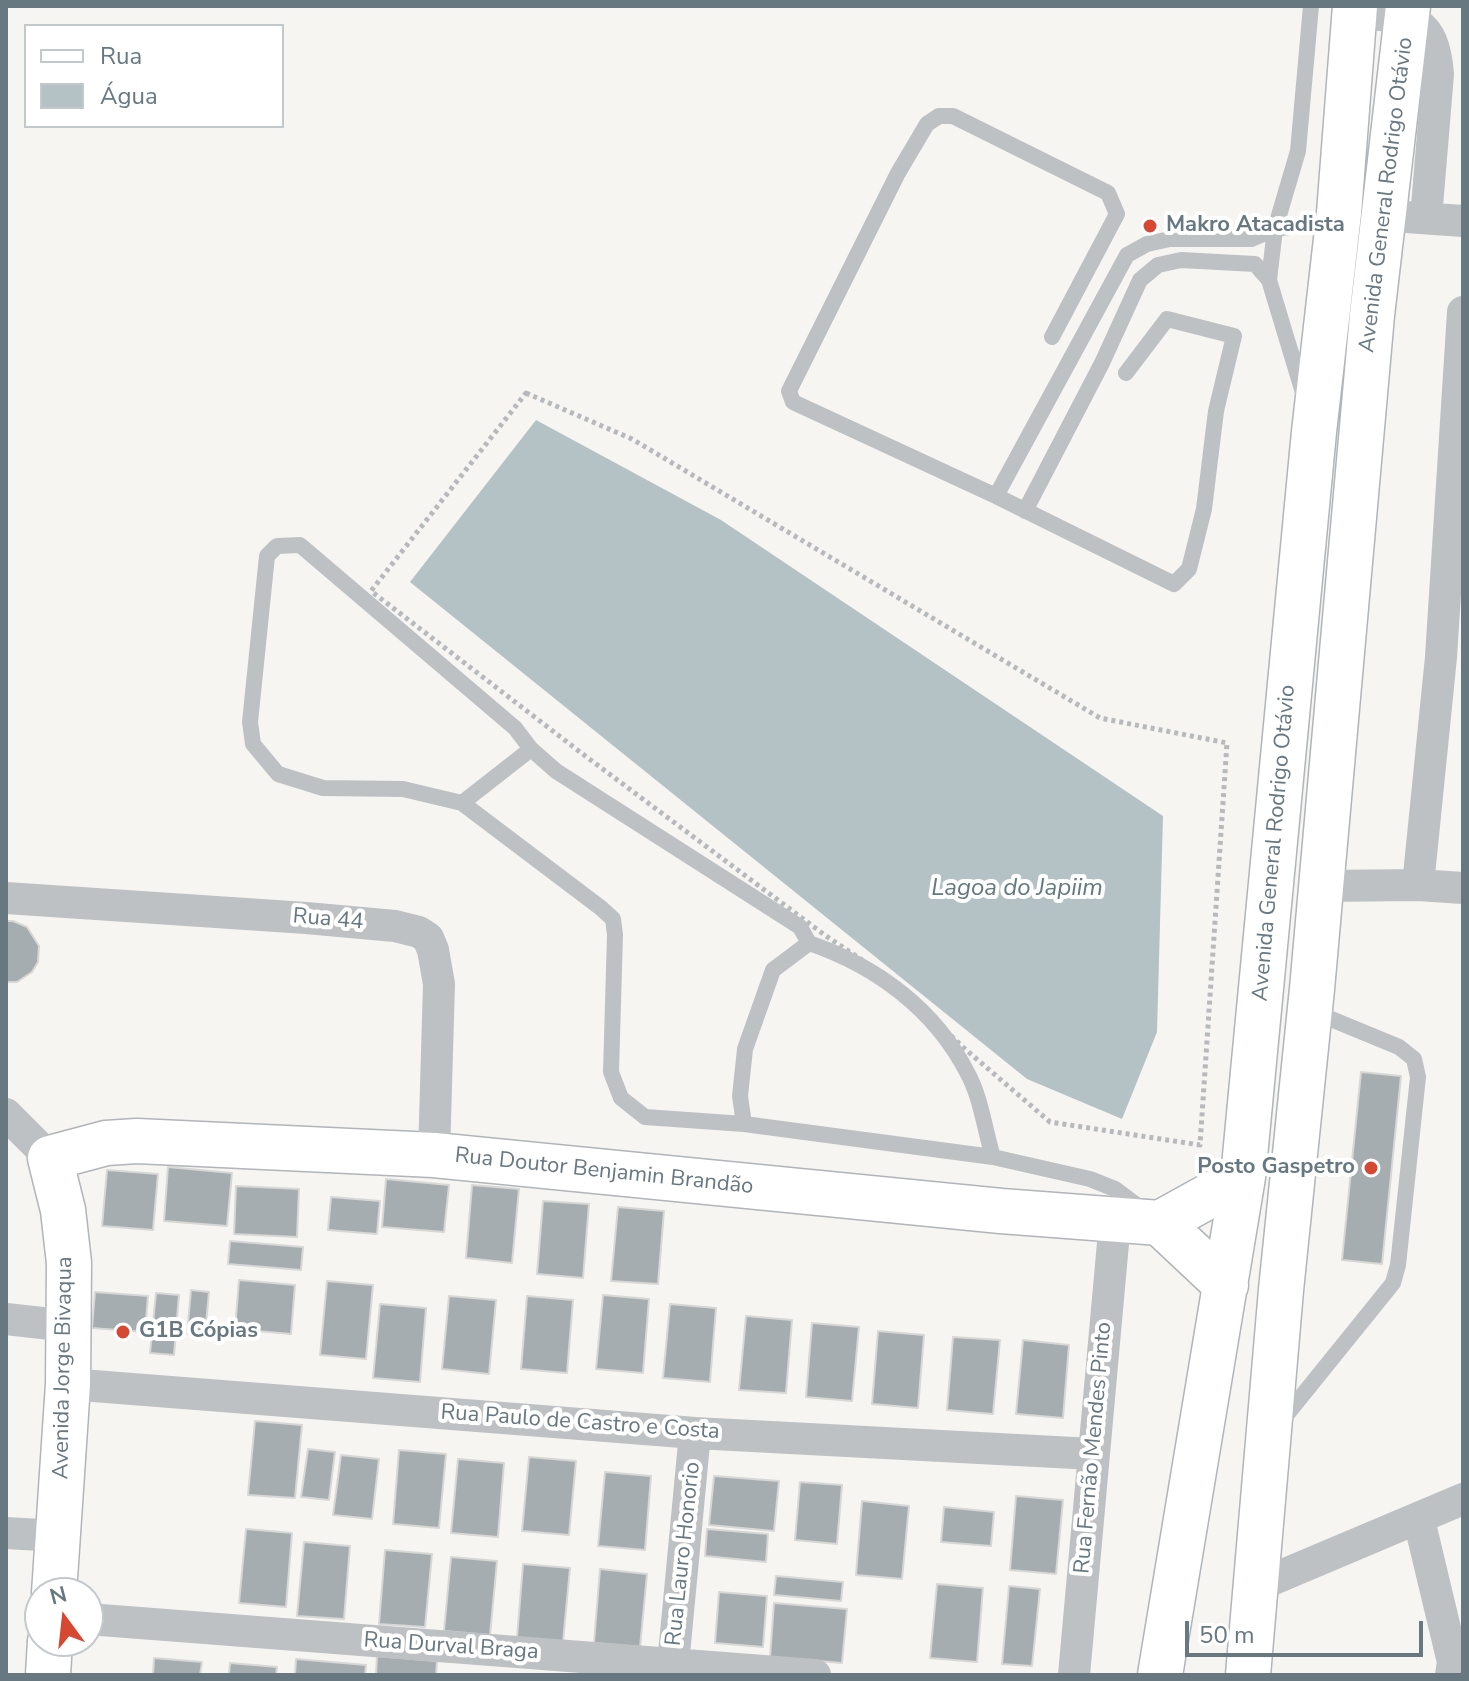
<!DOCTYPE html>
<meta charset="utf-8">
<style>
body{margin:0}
#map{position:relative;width:1469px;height:1681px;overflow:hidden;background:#f6f5f2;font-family:"Nunito Sans",sans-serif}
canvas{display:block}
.frame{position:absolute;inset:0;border:8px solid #677881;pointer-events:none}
.legend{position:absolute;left:24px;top:24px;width:260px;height:104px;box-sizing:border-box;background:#fff;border:2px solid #c2c9cd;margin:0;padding:10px 14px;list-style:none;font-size:24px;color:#677881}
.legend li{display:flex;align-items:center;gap:16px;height:40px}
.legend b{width:40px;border:2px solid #c2c9cd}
.north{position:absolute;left:24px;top:1577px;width:80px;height:80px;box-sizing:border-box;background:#fff;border:2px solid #c2c9cd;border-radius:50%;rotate:345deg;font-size:22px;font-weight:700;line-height:32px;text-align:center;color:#677881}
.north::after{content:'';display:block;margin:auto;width:28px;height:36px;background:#d64832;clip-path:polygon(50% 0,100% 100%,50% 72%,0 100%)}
.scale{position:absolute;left:1185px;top:1621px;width:238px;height:36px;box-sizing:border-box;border:4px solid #677881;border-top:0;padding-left:10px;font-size:24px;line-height:28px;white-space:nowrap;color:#677881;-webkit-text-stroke:6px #fff;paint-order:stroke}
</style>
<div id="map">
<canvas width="1469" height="1681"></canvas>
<div class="frame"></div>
<ul class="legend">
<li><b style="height:10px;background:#fff"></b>Rua</li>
<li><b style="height:22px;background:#b5c2c5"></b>Água</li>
</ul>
<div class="north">N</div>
<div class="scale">50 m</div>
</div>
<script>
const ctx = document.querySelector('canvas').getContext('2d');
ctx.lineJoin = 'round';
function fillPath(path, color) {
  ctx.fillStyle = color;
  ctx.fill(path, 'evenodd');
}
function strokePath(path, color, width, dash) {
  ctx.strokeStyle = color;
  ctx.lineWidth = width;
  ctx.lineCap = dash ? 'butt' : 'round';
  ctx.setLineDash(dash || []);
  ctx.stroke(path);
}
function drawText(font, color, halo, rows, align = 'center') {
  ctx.font = font + ' "Nunito Sans",sans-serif';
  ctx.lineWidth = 8;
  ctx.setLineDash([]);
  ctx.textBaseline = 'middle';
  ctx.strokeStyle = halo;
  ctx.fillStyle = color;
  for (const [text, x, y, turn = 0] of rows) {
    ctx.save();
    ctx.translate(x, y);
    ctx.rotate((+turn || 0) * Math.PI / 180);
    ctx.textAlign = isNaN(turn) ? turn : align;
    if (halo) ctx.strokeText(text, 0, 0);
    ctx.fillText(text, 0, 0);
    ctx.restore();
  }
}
const water = new Path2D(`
 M536,420L721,520L1163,816L1157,1032L1122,1119L1027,1079L410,582Z`);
const building = new Path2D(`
 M6,921H13L27,927L39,946L38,962L32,972L17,982H6Z
 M1361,1072L1401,1076L1382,1264L1342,1260Z
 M168,1167L232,1173L227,1226L164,1221Z
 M107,1170L158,1174L153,1230L102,1226Z
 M386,1179L449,1185L444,1232L382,1227Z
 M472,1185L519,1189L512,1263L466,1258Z
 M236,1186L299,1189L297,1237L234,1234Z
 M331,1197L380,1201L377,1234L328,1230Z
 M543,1201L589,1204L583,1278L537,1274Z
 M618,1207L664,1211L658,1284L611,1281Z
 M230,1241L303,1247L301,1270L228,1264Z
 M239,1280L295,1285L291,1334L235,1329Z
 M327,1281L373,1285L366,1359L320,1355Z
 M191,1290L209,1292L205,1335L187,1334Z
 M95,1292L148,1296L145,1332L92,1328Z
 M156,1293L179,1295L174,1355L150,1353Z
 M603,1295L649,1299L643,1373L596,1369Z
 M449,1296L496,1300L489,1374L442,1369Z
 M527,1296L573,1300L567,1373L521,1369Z
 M380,1304L426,1308L420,1382L373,1378Z
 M670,1304L716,1308L710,1382L663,1378Z
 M746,1316L792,1320L786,1393L739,1390Z
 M812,1323L859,1327L852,1401L806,1397Z
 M878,1331L924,1335L918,1408L872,1404Z
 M953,1337L1000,1340L993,1414L947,1410Z
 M1023,1340L1069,1345L1063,1418L1016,1414Z
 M255,1421L302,1425L295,1498L248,1495Z
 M308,1449L335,1452L329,1500L301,1497Z
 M399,1450L446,1454L439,1528L393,1524Z
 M341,1455L379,1459L372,1519L333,1515Z
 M529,1457L576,1461L569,1535L522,1531Z
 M458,1459L504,1463L498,1537L451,1533Z
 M605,1472L651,1476L645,1550L598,1546Z
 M714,1476L779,1481L774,1531L709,1525Z
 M800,1482L842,1485L837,1544L795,1540Z
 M1016,1496L1063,1500L1056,1574L1010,1570Z
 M862,1501L909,1506L902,1579L856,1575Z
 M944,1507L994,1512L991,1546L941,1542Z
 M246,1529L292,1533L286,1607L239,1603Z
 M707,1529L768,1534L766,1562L705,1556Z
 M304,1542L350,1546L344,1619L297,1616Z
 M385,1550L432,1554L425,1627L379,1624Z
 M451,1557L497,1561L490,1635L444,1631Z
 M523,1564L570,1568L563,1642L517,1638Z
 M600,1569L647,1574L640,1647L594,1643Z
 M776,1576L843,1582L841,1601L774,1595Z
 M937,1584L983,1588L977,1662L930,1658Z
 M1009,1586L1040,1589L1032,1666L1002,1664Z
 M719,1592L767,1596L763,1647L715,1643Z
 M774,1603L847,1609L842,1663L770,1657Z
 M377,1656L437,1661L436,1675H376Z
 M154,1658L202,1662L200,1675H153Z
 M296,1659L366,1665L365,1675H295Z
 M230,1663L277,1667L276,1675H229Z`);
const path = new Path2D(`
 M526,393L632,439L1100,718L1227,743L1200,1145L1050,1122L965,1049L892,980L826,936L584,755L371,591Z`);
const lane = new Path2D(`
 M1311,6L1298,151L1275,229L1309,224L1336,214
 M1052,337L1117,214L1108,193L953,116H939L927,124L898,173L789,391L793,402L996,496L1174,584L1189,569L1204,509L1216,411L1234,336L1167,319L1126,373
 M996,496L1127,255L1147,244L1170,239H1251L1275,229L1269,280
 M1025,511L1102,363L1140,280L1158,265L1181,260L1255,264L1269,280L1304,396
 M462,803L531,749
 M744,1124L740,1096L745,1049L773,970L809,943
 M993,1157C985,1131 981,1098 968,1074C935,1009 876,966 809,943L800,927L556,771L531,749L515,728L300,545L277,546L267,556L250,722L253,744L278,774L323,788L403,789L462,803L601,908L613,919L615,935L611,1072L621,1098L645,1117L744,1124L993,1157L1090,1179L1115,1189L1143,1210
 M1280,1423L1393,1283L1398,1265L1418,1077L1414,1059L1399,1047L1314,1012`);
const street = new Path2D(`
 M1355,13C1407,18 1433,12 1438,74L1426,218
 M1406,217L1463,221
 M1418,885L1441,657L1463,312
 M1321,886L1418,885L1463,888
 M6,898L306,918L395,926L419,932L428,938L433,950L439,984L434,1155
 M6,1114L50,1158
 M6,1319L69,1326
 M68,1384L695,1433L1093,1454
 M1419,1520L1453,1662L1451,1675
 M6,1533L58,1536
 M1257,1586L1463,1499
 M88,1619L815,1675
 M672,1675L695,1433
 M1074,1675L1115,1221`);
const secondary = new Path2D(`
 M1160,1223L1226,1285
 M54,1593L68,1384L69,1263L63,1210L50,1158L106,1143L137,1141L434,1155L1001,1211L1160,1223L1243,1177
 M48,1675L50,1641
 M1160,1675L1243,1177L1314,432L1339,213L1355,6
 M1248,1675L1281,1290L1312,989L1372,315L1408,6`);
const markers = [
 [1150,226,8,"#d64832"],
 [1371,1168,8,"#d64832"],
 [123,1332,8,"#d64832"]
];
const streetNames = [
 ["Avenida General Rodrigo Otávio",1387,195,-83],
 ["Avenida General Rodrigo Otávio",1275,843,-85],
 ["Rua 44",328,920,5],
 ["Rua Doutor Benjamin Brandão",604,1172,6],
 ["Avenida Jorge Bivaqua",64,1368,-89],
 ["Rua Paulo de Castro e Costa",580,1423,4],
 ["Rua Fernão Mendes Pinto",1094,1448,-85],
 ["Rua Lauro Honorio",684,1554,-84],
 ["Rua Durval Braga",451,1647,4]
];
const poiNames = [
 ["Makro Atacadista",1166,226],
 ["Posto Gaspetro",1355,1168,"right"],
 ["G1B Cópias",139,1332]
];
const waterNames = [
 ["Lagoa do Japiim",1017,889]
];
fillPath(water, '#b5c2c5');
fillPath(building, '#a5adb1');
strokePath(building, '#d7d7d5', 2);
strokePath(secondary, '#afb5b9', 47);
strokePath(path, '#b7babc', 5, [4, 4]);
strokePath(lane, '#bdc1c4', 16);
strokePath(street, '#bdc1c4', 32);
strokePath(secondary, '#fff', 44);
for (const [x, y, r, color] of markers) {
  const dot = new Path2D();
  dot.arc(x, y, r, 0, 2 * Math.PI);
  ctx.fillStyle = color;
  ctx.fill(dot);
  strokePath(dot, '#fff', 3);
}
drawText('22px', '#677881', '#fff', streetNames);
drawText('bold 22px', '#677881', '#fff', poiNames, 'left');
drawText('italic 24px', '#63797e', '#fff', waterNames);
</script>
